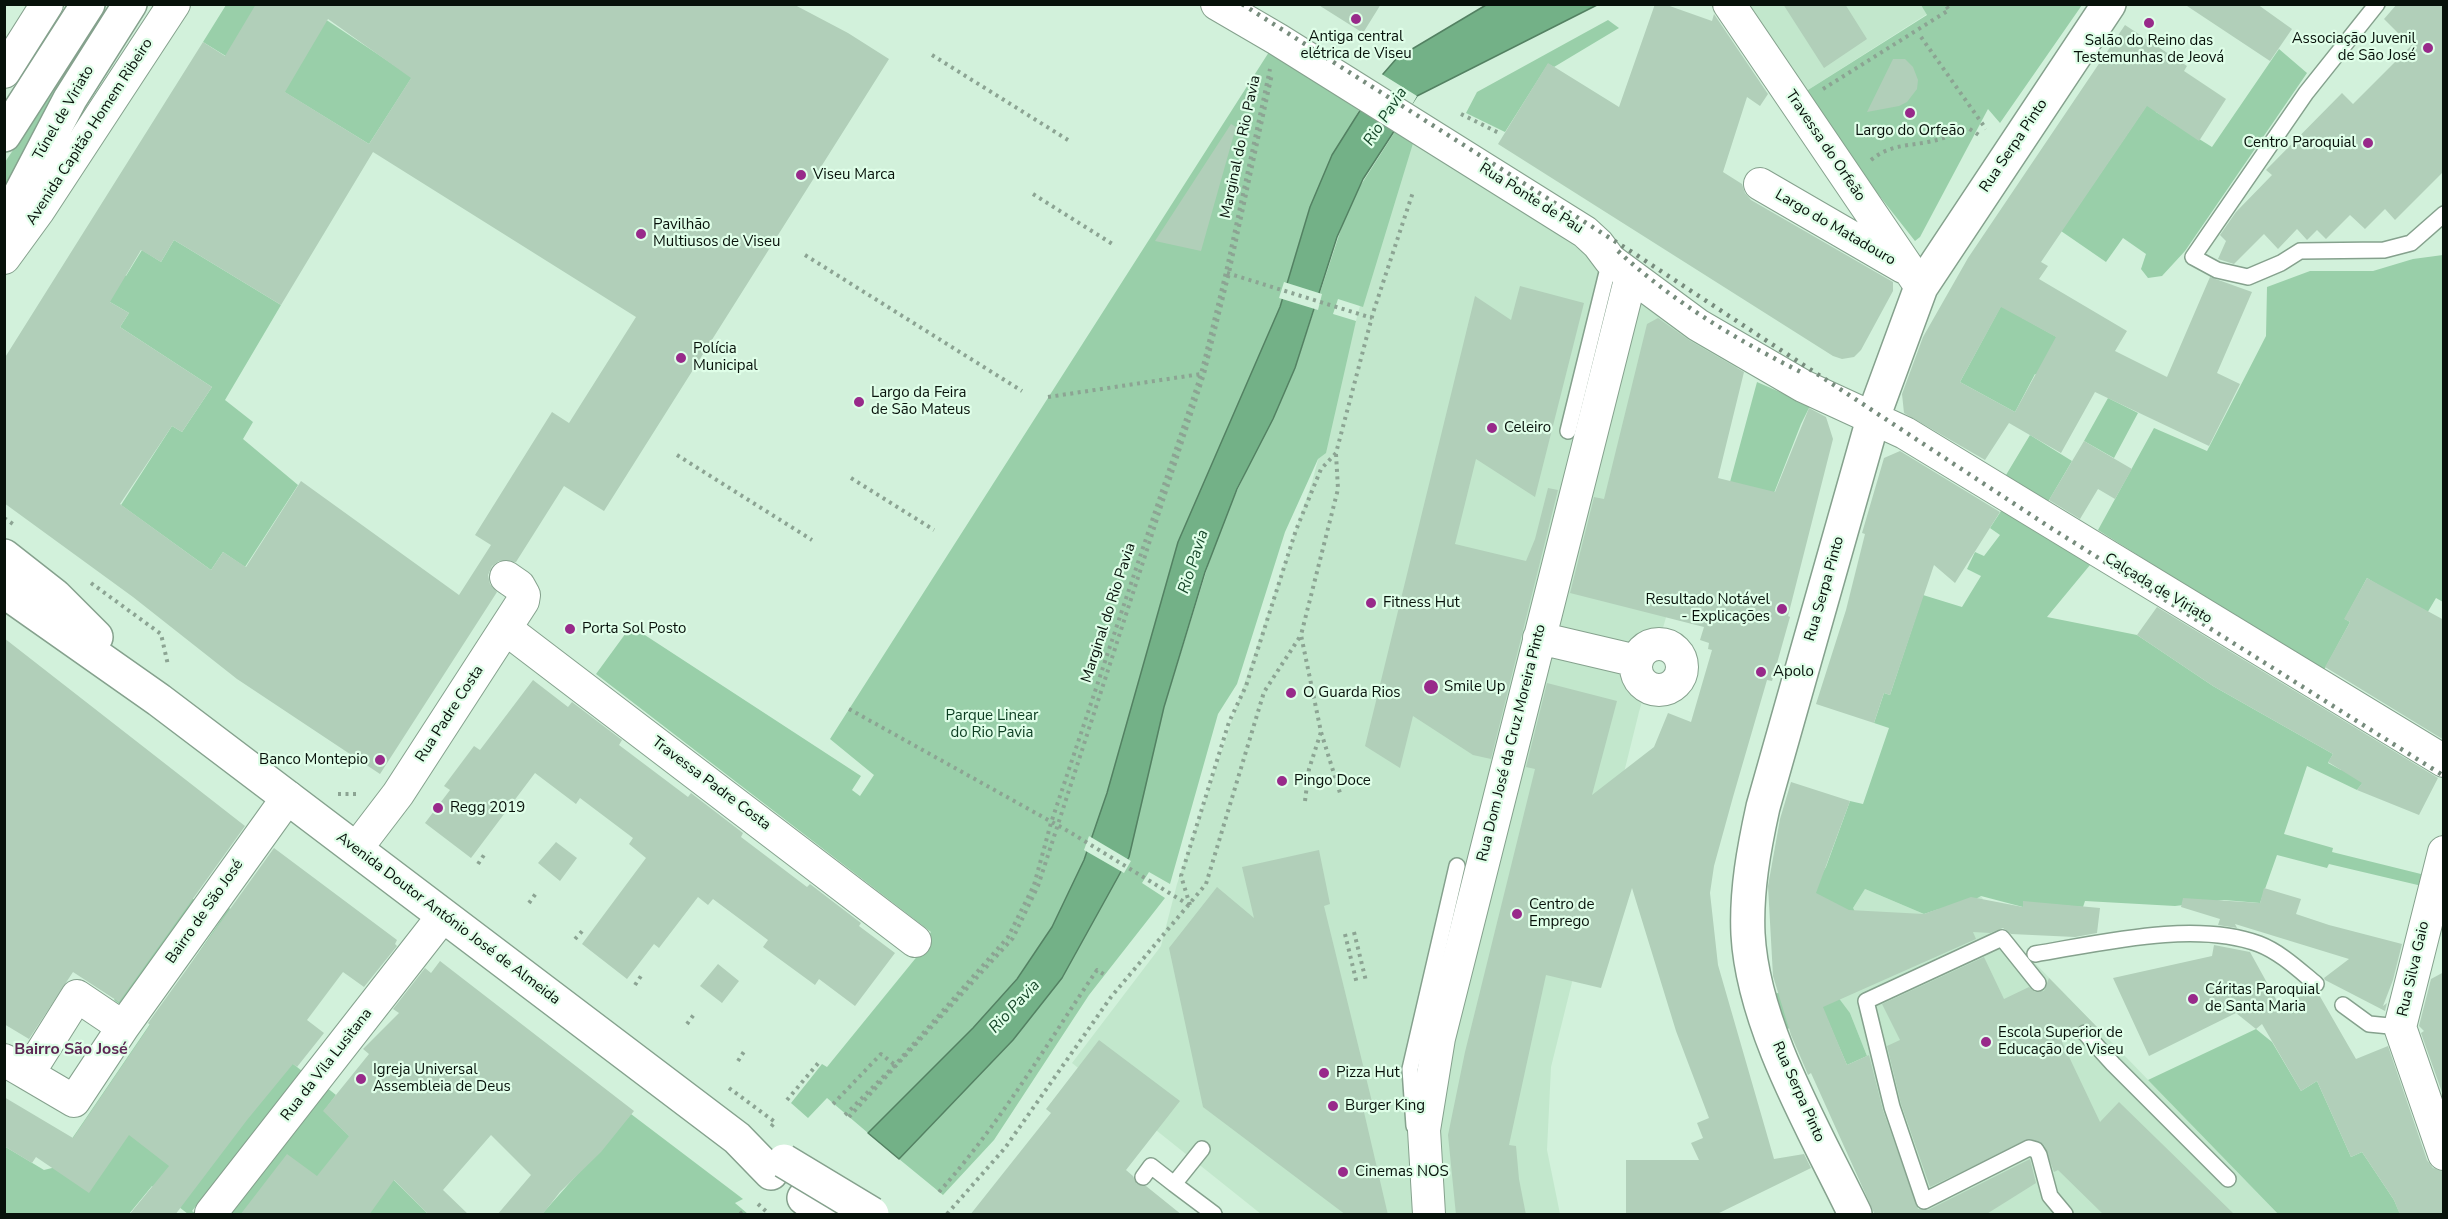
<!DOCTYPE html>
<meta charset="utf-8">
<style>
body{margin:0}
#map{position:relative;width:2448px;height:1219px;overflow:hidden;background:#d2f1db;font-family:"Nunito Sans",sans-serif}
canvas{display:block}
.frame{position:absolute;inset:0;border:6px solid #07110a;pointer-events:none}
</style>
<div id="map">
<canvas width="2448" height="1219"></canvas>
<div class="frame"></div>
</div>
<script>
const ctx = document.querySelector('canvas').getContext('2d');
ctx.lineJoin = 'round';
function fillPath(path, color) {
  ctx.fillStyle = color;
  ctx.fill(path, 'evenodd');
}
function strokePath(path, color, width, dash) {
  ctx.strokeStyle = color;
  ctx.lineWidth = width;
  ctx.lineCap = dash ? 'butt' : 'round';
  ctx.setLineDash(dash || []);
  ctx.stroke(path);
}
function drawText(font, color, halo, rows, align = 'center') {
  ctx.font = font + ' "Nunito Sans",sans-serif';
  ctx.lineWidth = 4.5;
  ctx.setLineDash([]);
  ctx.textBaseline = 'middle';
  ctx.strokeStyle = halo;
  ctx.fillStyle = color;
  for (const [text, x, y, turn = 0] of rows) {
    ctx.save();
    ctx.translate(x, y);
    ctx.rotate((+turn || 0) * Math.PI / 180);
    ctx.textAlign = isNaN(turn) ? turn : align;
    if (halo) ctx.strokeText(text, 0, 0);
    ctx.fillText(text, 0, 0);
    ctx.restore();
  }
}
const built = new Path2D(`
 M1742,5H1921L1927,14L1800,95Z
 M1401,135L1465,172L1740,358L1639,712L1551,1067L1547,1150L1560,1214H1261L1072,1063L1161,946L1177,884L1312,482L1379,236Z
 M1865,889L1924,914L1981,896L2000,927L2278,1214H1914L1867,1056L1850,1013L1826,981L1853,908Z`);
const green = new Path2D(`
 M226,5H304L412,77L369,144L203,42Z
 M1921,5H2082L2000,123L1988,109L1920,237L1915,241L1800,95L1927,15Z
 M1608,20L1619,28L1554,67L1548,64L1505,132L1466,113L1477,92Z
 M2279,49L2307,73L2185,251L2162,276L2148,278L2141,269L2146,254L2123,238L2106,262L2061,231L2153,96L2156,112L2212,147Z
 M1269,52L1360,108L1310,207L1280,307L1178,542L1107,793L1084,862L1052,927L1017,978L973,1028L868,1133L827,1098L808,1118L791,1103L822,1064L827,1067L928,943L925,940L931,932L596,674L631,626L861,776L852,790L860,796L874,775L830,739Z
 M73,61L5,187V162Z
 M1396,130L1414,140L1363,307L1338,299L1333,314L1356,321L1326,453L1318,459L1285,532L1237,684L1218,714L1170,884L1149,872L1142,883L1165,898L1089,995L994,1140L943,1195L899,1159L1013,1040L1062,978L1129,857L1164,707L1220,527L1295,368L1350,202Z
 M174,240L281,305L225,400L253,422L243,439L298,485L245,567L223,552L211,570L121,505L172,426L182,432L212,387L120,327L129,313L98,295L115,270L126,276L142,250L161,262Z
 M2443,255V602L2436,598L2426,615L2367,578L2345,619L2350,622L2323,672L2098,530L2154,428L2207,451L2266,336L2267,287L2310,271H2373L2413,259Z
 M2001,306L2089,355L2069,392L2035,374L2015,412L1960,382Z
 M1757,382L1789,396L1813,400L1801,424L1774,493L1730,482Z
 M2108,398L2138,413L2114,458L2084,441Z
 M2030,435L2072,461L2045,507L2003,480Z
 M2003,508L2090,565L2047,617L2137,635L2213,686L2333,754L2328,763L2341,770L2346,764L2367,777L2357,790L2307,766L2284,834L2333,848L2332,852L2425,875L2422,886L2329,864L2327,868L2277,855L2260,903L2224,900L2175,906L2085,901L2083,907L2023,902V907L1981,896L1943,917L1939,909L1924,914L1865,889L1853,908L1865,930L1826,981L1850,1013L1867,1056L1847,1065L1825,1014L1785,1030L1774,994L1822,982L1811,891L1826,867L1850,801L1863,804L1889,728L1874,723L1884,693L1890,695L1923,595L1962,607L1981,576L1967,569L1975,552L1984,556L2000,535L1990,528Z
 M187,895L195,900L121,1005L114,1000Z
 M229,908L283,945L248,1028L302,1071L295,1080L192,1211L196,1214H188L152,1186L129,1214H5L4,1146L44,1170L52,1168Z
 M2256,1029L2272,1042L2301,1091L2317,1081L2351,1157L2362,1152L2394,1200L2400,1214H2278L2148,1080Z
 M326,1087L336,1095L324,1111L428,1214H222Z
 M631,1114L743,1199L735,1203L748,1214H542Z`);
const water = new Path2D(`
 M1486,5H1597L1417,96L1363,179L1337,237L1295,368L1273,419L1237,489L1205,572L1164,707L1129,857L1062,978L1013,1040L899,1159L868,1133L973,1028L1017,979L1052,927L1084,860L1107,793L1178,542L1280,307L1310,207L1332,155L1383,74L1397,58Z`);
const pier = new Path2D(`
 M1380,73L1417,96L1409,110L1358,106Z
 M1284,282L1322,294L1318,310L1279,298Z
 M1089,836L1131,861L1124,873L1084,850Z`);
const building = new Path2D(`
 M256,4H793L848,33L889,59L604,511L564,486L516,562L499,561L492,566L488,575L490,584L497,592L380,774L237,679L133,597L4,503V359L203,42L225,56ZM328,19L411,78L369,144L285,92ZM373,152L636,317L569,423L552,412L475,535L491,545L459,595L301,481L246,567L223,552L211,570L120,504L172,426L182,432L212,387L120,327L129,313L110,302L141,250L161,262L174,240L281,305Z
 M1317,4H1381L1363,33Z
 M1655,4H1664L1712,21L1714,14L1768,94L1760,106L1747,97L1723,172L1742,184L1745,193L1751,200L1893,282V291L1861,350L1854,357L1842,359L1833,356L1498,144L1548,63L1619,107Z
 M1783,4H1845L1867,39L1824,68Z
 M2184,4H2257L2292,29L2270,61Z
 M2397,4H2444V171L2395,220L2385,209L2365,229L2350,215L2326,239L2317,230L2307,240L2297,229L2278,249L2264,234L2234,264L2218,259L2226,241L2220,235L2236,212L2272,175L2266,170L2342,93L2353,104L2411,46L2384,19Z
 M2125,25L2187,66L2184,71L2226,99L2199,141L2147,106L2041,262L2048,266L2039,279L2127,331L2115,351L2167,377L2210,277L2252,292L2217,373L2240,384L2209,446L2095,392L2061,453L2009,423L1985,460L1904,413L1902,394L1923,337L1968,258ZM2001,307L2056,337L2015,412L1960,382Z
 M1893,59H1905L1913,67L1918,80L1917,89L1907,102L1899,106L1867,112Z
 M1231,124L1236,127L1201,251L1155,241Z
 M1520,286L1584,303L1535,497L1476,459L1455,544L1526,561L1535,539L1548,488L1558,490L1491,759L1473,755L1413,716L1400,768L1365,746L1475,296L1511,320Z
 M1658,318L1689,340L1744,372L1718,478L1775,492L1809,408L1826,417L1833,439L1788,616L1790,617L1772,681L1767,680L1733,797L1714,866L1710,893L1718,965L1774,1159L1804,1154L1811,1168L1715,1215H1626V1160H1699L1691,1143L1703,1138L1697,1123L1709,1118L1676,1031L1632,888L1601,988L1546,975L1509,1145L1516,1146L1519,1179L1526,1215H1456L1448,1135L1465,1052L1535,769L1526,767L1547,683L1617,701L1592,795L1654,747L1668,713L1691,722L1712,650L1708,649L1709,643L1700,640L1704,627L1570,593L1594,497L1604,499L1647,324Z
 M2084,441L2132,469L2115,499L2098,489L2080,519L2049,500Z
 M1900,451L2000,512L1955,583L1934,565L1890,695L1884,693L1874,723L1816,704L1846,610L1865,534L1862,533L1884,458Z
 M2367,578L2444,620V740L2325,667L2350,622L2344,619Z
 M2157,607L2438,778L2419,815L2357,790L2362,783L2328,762L2333,754L2213,686L2137,635Z
 M4,638L245,826L119,1002L73,972L29,1039L4,1024Z
 M533,680L568,707L572,702L622,740L619,745L688,797L691,793L743,833L741,837L807,887L810,884L861,923L859,926L895,953L855,1006L819,979L815,985L763,947L768,940L713,899L708,905L698,897L659,948L654,944L627,979L582,944L646,858L629,844L633,838L580,798L576,804L535,773L471,858L425,823L450,790L444,786L474,746L480,750Z
 M1791,782L1850,801L1816,893L1849,910L1924,914L1971,897L2023,907V901L2100,908L2097,933L2075,937L2011,934L2003,928L1990,933L1973,932L1976,939L1823,1007L1847,1065L1869,1055L1883,1110L1918,1209L1928,1210L2030,1159L2036,1183L1985,1215H1875L1811,1073L1808,1075L1806,1070L1791,1035L1773,976L1768,886L1780,819Z
 M556,842L577,858L560,881L538,863Z
 M274,848L397,940L395,944L397,946L364,987L343,972L307,1020L324,1033L297,1067L293,1064L247,1120L175,1215H129L169,1166L129,1135L89,1193L36,1157L32,1163L4,1146V1097L73,1138L150,1025L148,1023Z
 M1319,850L1330,904L1324,906L1374,1110L1364,1112L1388,1215H1346L1203,1107L1169,948L1217,887L1254,918L1242,867Z
 M2264,888L2301,899L2296,914L2329,925L2402,944L2393,980L2383,1006L2387,1003L2385,1011L2325,980L2324,978L2349,959L2235,924L2237,928L2218,925L2220,919L2181,907L2183,898L2260,903Z
 M2214,945L2250,952L2282,1010L2308,990L2318,993L2356,1059L2388,1046L2427,1160L2433,1168L2444,1172V1215H2400L2394,1200L2362,1152L2351,1157L2317,1081L2301,1091L2262,1024L2256,1029L2236,1013L2149,1056L2113,978L2212,956Z
 M1984,957L2004,999L2029,987L2035,992L2044,991L2049,978L2098,1028L2082,1024L2076,1029V1037L2062,1042L2100,1122L2119,1102L2235,1215H2104L2058,1170L2054,1172L2044,1145L2031,1139L1930,1187L1901,1104L1887,1046L1900,1040L1882,1004Z
 M440,961L634,1111L601,1152L560,1192L542,1215H497L531,1175L491,1135L443,1190L469,1215H429L394,1180L369,1215H240L287,1154L317,1176L349,1136L323,1111L369,1054L363,1049L399,1013L393,1009L425,968L431,973Z
 M718,964L739,981L722,1003L700,986Z
 M2444,972V1098L2421,1033L2424,1031L2419,1026L2431,979Z
 M1099,1040L1180,1101L1126,1170L1133,1176L1137,1184L1146,1186L1182,1215H970L1051,1113L1046,1109Z`);
const path = new Path2D(`
 M1921,37L1986,129
 M932,55L1068,140
 M1823,89L1949,10L1945,4
 M1461,114L1499,133
 M1871,160C1889,145 1907,146 1928,142C1943,139 1955,134 1968,128L1982,137
 M1033,194L1114,245
 M805,255L1022,391
 M1227,273L1372,318
 M1048,397L1201,374
 M1336,454L1338,489L1301,635L1321,732L1340,793
 M677,455L812,540
 M851,478L934,530
 M4,518L13,524
 M91,583L161,634L168,665
 M849,709L1068,831L1189,905
 M338,794H358
 M1305,801L1309,769L1321,732
 M478,864L486,852
 M529,903L537,892
 M1190,905L1181,876L1229,722L1246,686L1296,530L1321,469L1336,453L1373,313L1413,192
 M1354,932L1366,981
 M1345,934L1357,984
 M575,939L585,928
 M635,985L643,973
 M687,1024L695,1013
 M738,1061L745,1050
 M729,1088L775,1122L770,1128
 M787,1100L820,1061
 M833,1104L881,1054L895,1065
 M845,1115L895,1065L1008,937L1034,885L1051,823L1201,374L1226,272L1270,69
 M849,1117L1013,938L1038,886L1204,374L1229,273L1272,74
 M939,1192C1000,1124 1046,1045 1097,970L1105,975
 M758,1204L769,1214
 M740,1214L744,1211
 M947,1214L1005,1148L1111,997L1206,884L1264,692L1301,635`);
const service = new Path2D(`
 M2377,4L2306,93L2193,257L2217,270L2248,277L2281,263L2300,251L2384,250L2411,243L2444,214
 M1568,431L1610,260
 M2035,954C2101,943 2195,920 2259,944C2280,952 2299,970 2316,984
 M2038,983L2002,938L1866,1001L1892,1107L1924,1201L2029,1148L2036,1150L2039,1155L2050,1196L2065,1214
 M2343,1005L2369,1024L2400,1027
 M2085,1033L2113,1064L2228,1179
 M1414,1126L1410,1069L1457,866
 M1202,1149L1174,1184L1214,1214
 M1143,1177L1151,1166L1174,1184`);
const minor = new Path2D(`
 M1217,4L1277,39L1585,232L1598,244L1610,260L1698,325L1803,386L1905,433L2444,761
 M1729,4L1921,287
 M4,72L47,4
 M1760,184L1903,267
 M4,258L39,210L174,4
 M506,629L915,941
 M1539,638L1637,661
 M1636 667a23 23 0 1 1 46 0a23 23 0 1 1-46 0Z
 M356,849L398,794L523,601L524,595L519,586L506,577
 M2444,852L2400,1027L2444,1154
 M123,1027L77,996L28,1074L74,1101L123,1027L288,797
 M4,1060L28,1074
 M211,1213L443,916
 M1429,1214L1424,1130L1439,1038L1631,276`);
const tertiary = new Path2D(`
 M1855,1214C1815,1131 1753,1027 1748,934C1746,891 1754,848 1763,807L1875,412L1921,287L2109,4`);
const primary = new Path2D(`
 M4,135L88,4
 M4,225L70,99L130,4
 M4,556L55,596L96,637
 M4,591L159,700L737,1138L771,1173
 M804,1198L825,1214`);
const rail = new Path2D(`
 M1242,4L1635,254L2051,528L2444,776
 M1618,251C1673,302 1738,341 1805,374`);
const primaryBridge = new Path2D(`
 M784,1161L872,1214`);
const markers = [
 [1356,19,6,"#982a8a"],
 [2149,23,6,"#982a8a"],
 [2428,48,6,"#982a8a"],
 [1910,113,6,"#982a8a"],
 [2368,143,6,"#982a8a"],
 [801,175,6,"#982a8a"],
 [641,234,6,"#982a8a"],
 [681,358,6,"#982a8a"],
 [859,402,6,"#982a8a"],
 [1492,428,6,"#982a8a"],
 [1371,603,6,"#982a8a"],
 [1782,609,6,"#982a8a"],
 [570,629,6,"#982a8a"],
 [1761,672,6,"#982a8a"],
 [1431,687,8,"#982a8a"],
 [1291,693,6,"#982a8a"],
 [380,760,6,"#982a8a"],
 [1282,781,6,"#982a8a"],
 [438,808,6,"#982a8a"],
 [1517,914,6,"#982a8a"],
 [2193,999,6,"#982a8a"],
 [1986,1042,6,"#982a8a"],
 [1324,1073,6,"#982a8a"],
 [361,1079,6,"#982a8a"],
 [1333,1106,6,"#982a8a"],
 [1343,1172,6,"#982a8a"]
];
const poiNames = [
 ["Antiga central",1356,37,"center"],
 ["elétrica de Viseu",1356,54,"center"],
 ["Associação Juvenil",2416,39,"right"],
 ["de São José",2416,56,"right"],
 ["Salão do Reino das",2149,41,"center"],
 ["Testemunhas de Jeová",2149,58,"center"],
 ["Largo do Orfeão",1910,131,"center"],
 ["Centro Paroquial",2356,143,"right"],
 ["Viseu Marca",813,175],
 ["Pavilhão",653,225],
 ["Multiusos de Viseu",653,242],
 ["Polícia",693,349],
 ["Municipal",693,366],
 ["Largo da Feira",871,393],
 ["de São Mateus",871,410],
 ["Celeiro",1504,428],
 ["Resultado Notável",1770,600,"right"],
 ["- Explicações",1770,617,"right"],
 ["Fitness Hut",1383,603],
 ["Porta Sol Posto",582,629],
 ["Apolo",1773,672],
 ["Smile Up",1444,687],
 ["O Guarda Rios",1303,693],
 ["Banco Montepio",368,760,"right"],
 ["Pingo Doce",1294,781],
 ["Regg 2019",450,808],
 ["Centro de",1529,905],
 ["Emprego",1529,922],
 ["Cáritas Paroquial",2205,990],
 ["de Santa Maria",2205,1007],
 ["Escola Superior de",1998,1033],
 ["Educação de Viseu",1998,1050],
 ["Igreja Universal",373,1070],
 ["Assembleia de Deus",373,1087],
 ["Pizza Hut",1336,1073],
 ["Burger King",1345,1106],
 ["Cinemas NOS",1355,1172]
];
const streetNames = [
 ["Túnel de Viriato",64,113,-60],
 ["Avenida Capitão Homem Ribeiro",90,132,-57],
 ["Travessa do Orfeão",1825,146,56],
 ["Rua Serpa Pinto",2014,146,-56],
 ["Marginal do Rio Pavia",1241,147,-78],
 ["Rua Ponte de Pau",1531,199,32],
 ["Largo do Matadouro",1835,228,30],
 ["Rua Serpa Pinto",1825,589,-74],
 ["Calçada de Viriato",2158,589,31],
 ["Marginal do Rio Pavia",1109,613,-72],
 ["Rua Padre Costa",450,714,-57],
 ["Rua Dom José da Cruz Moreira Pinto",1512,743,-76],
 ["Travessa Padre Costa",711,784,37],
 ["Bairro de São José",205,912,-55],
 ["Avenida Doutor António José de Almeida",448,919,37],
 ["Rua Silva Gaio",2414,969,-77],
 ["Rua da Vila Lusitana",327,1065,-52],
 ["Rua Serpa Pinto",1798,1092,66]
];
const parkNames = [
 ["Parque Linear",992,716],
 ["do Rio Pavia",992,733]
];
const waterNames = [
 ["Rio Pavia",1386,117,-57],
 ["Rio Pavia",1194,562,-72],
 ["Rio Pavia",1015,1007,-47]
];
const neighbourhoodNames = [
 ["Bairro São José",71,1050]
];
fillPath(built, '#c2e7cc');
fillPath(green, '#99cfa9');
fillPath(water, '#73b187');
strokePath(water, '#538162', 1.5);
fillPath(pier, '#d2f1db');
fillPath(building, '#b1cfb9');
strokePath(service, '#85a18d', 18);
strokePath(minor, '#85a18d', 34);
strokePath(tertiary, '#85a18d', 36);
strokePath(primary, '#85a18d', 36);
strokePath(path, '#8ca493', 4, [3, 4.5]);
strokePath(service, '#fff', 15);
strokePath(minor, '#fff', 32);
strokePath(tertiary, '#fff', 33);
strokePath(primary, '#fff', 33);
strokePath(rail, '#778c7d', 4.5, [3, 6]);
strokePath(primaryBridge, '#85a18d', 36, []);
strokePath(primaryBridge, '#fff', 33);
for (const [x, y, r, color] of markers) {
  const dot = new Path2D();
  dot.arc(x, y, r, 0, 2 * Math.PI);
  ctx.fillStyle = color;
  ctx.fill(dot);
  strokePath(dot, '#dffee8', 2);
}
drawText('15px', '#07110a', '#dffee8', poiNames, 'left');
drawText('15px', '#07110a', '#dffee8', streetNames);
drawText('15px', '#0b3c20', '#dffee8', parkNames);
drawText('italic 16px', '#17472a', '#dffee8', waterNames);
drawText('bold 16px', '#5c2653', '#dffee8', neighbourhoodNames);
</script>
